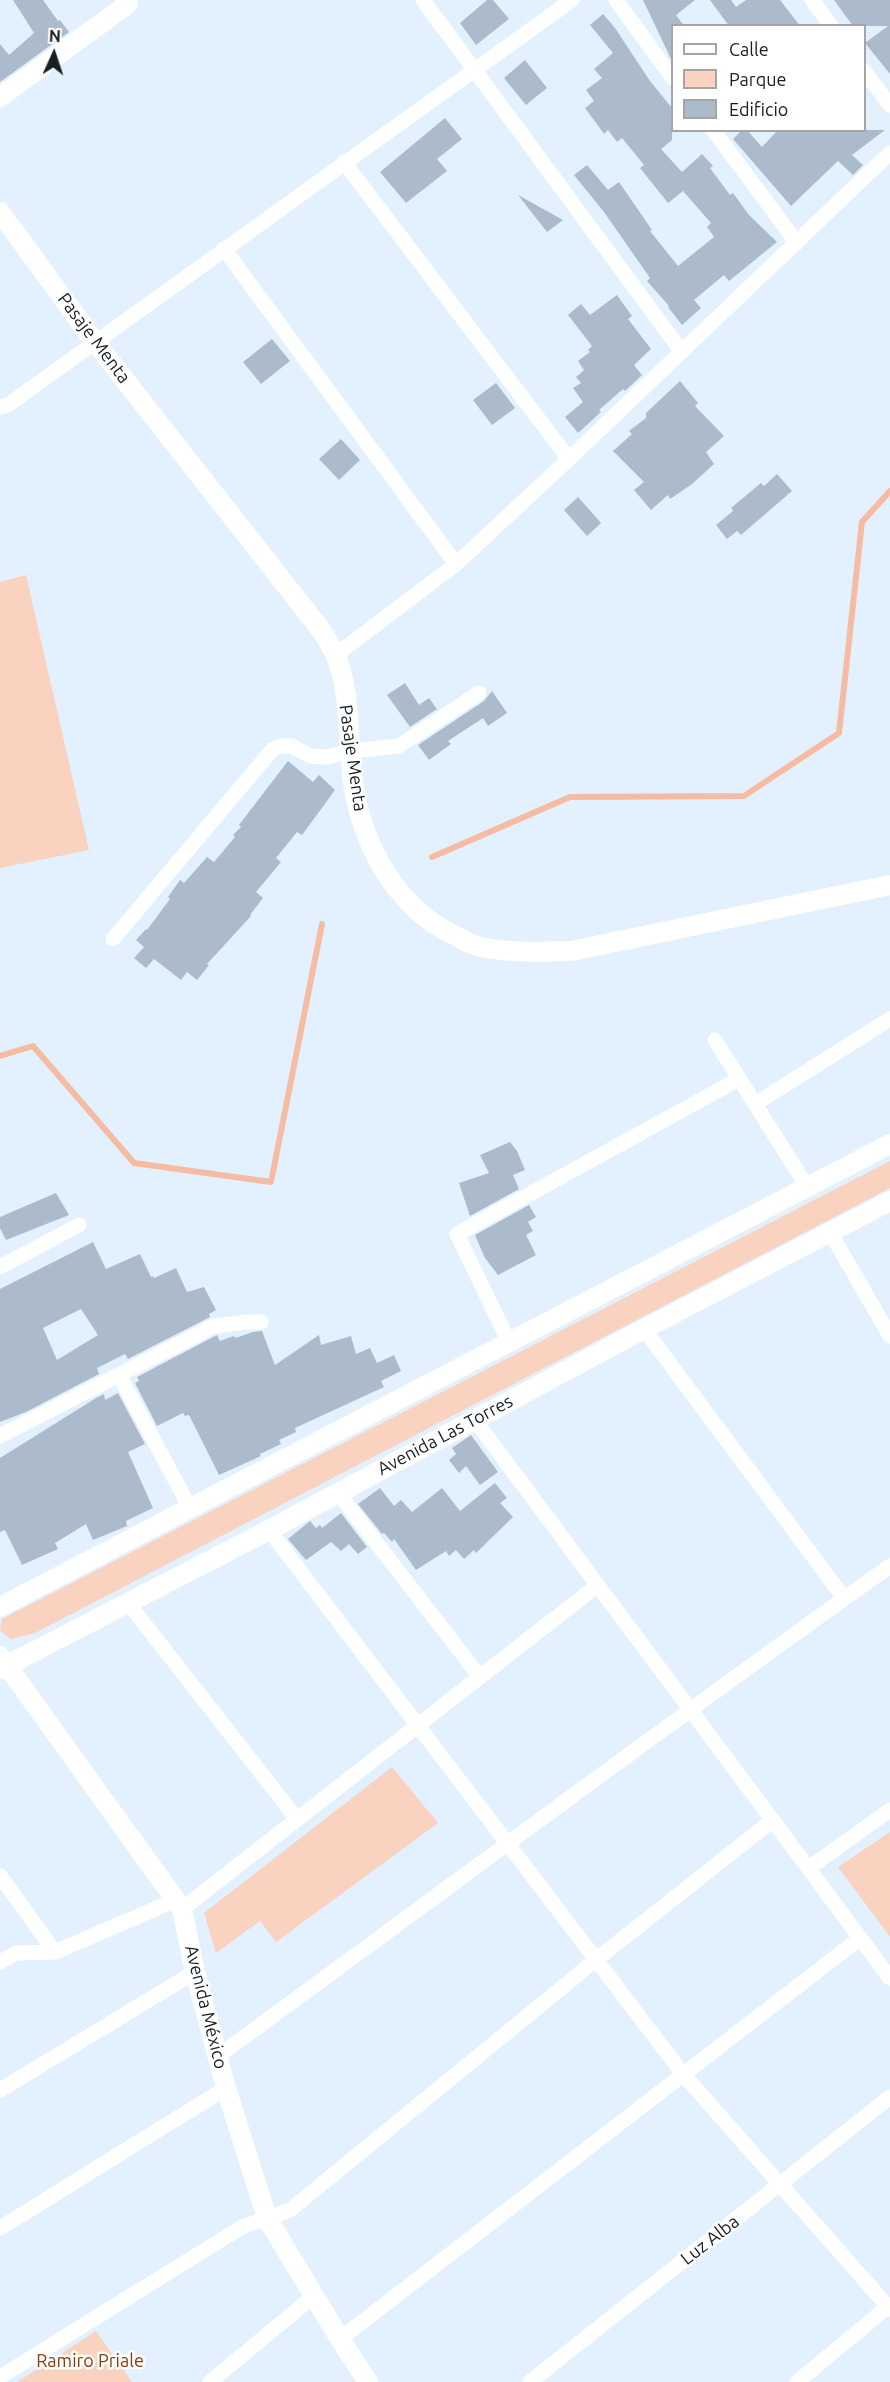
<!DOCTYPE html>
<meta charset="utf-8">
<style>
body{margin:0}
#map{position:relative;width:890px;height:2382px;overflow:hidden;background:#e3f0fe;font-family:Ubuntu,sans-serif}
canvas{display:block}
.legend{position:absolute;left:671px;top:24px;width:195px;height:108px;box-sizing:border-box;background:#fff;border:2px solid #a3a5a7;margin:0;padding:8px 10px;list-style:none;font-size:18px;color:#181e24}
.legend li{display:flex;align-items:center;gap:12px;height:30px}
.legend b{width:30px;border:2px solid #a3a5a7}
.north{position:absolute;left:24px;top:24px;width:60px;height:60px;-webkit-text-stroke:4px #fff;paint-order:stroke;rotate:3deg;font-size:16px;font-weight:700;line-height:24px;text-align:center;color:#181e24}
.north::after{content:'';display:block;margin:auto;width:21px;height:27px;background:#181e24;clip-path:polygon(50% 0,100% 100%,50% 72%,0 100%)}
</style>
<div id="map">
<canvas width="890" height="2382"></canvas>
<ul class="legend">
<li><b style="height:8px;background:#fff"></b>Calle</li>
<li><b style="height:16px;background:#fad2c0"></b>Parque</li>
<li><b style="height:16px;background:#abbbcb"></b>Edificio</li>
</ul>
<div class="north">N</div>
</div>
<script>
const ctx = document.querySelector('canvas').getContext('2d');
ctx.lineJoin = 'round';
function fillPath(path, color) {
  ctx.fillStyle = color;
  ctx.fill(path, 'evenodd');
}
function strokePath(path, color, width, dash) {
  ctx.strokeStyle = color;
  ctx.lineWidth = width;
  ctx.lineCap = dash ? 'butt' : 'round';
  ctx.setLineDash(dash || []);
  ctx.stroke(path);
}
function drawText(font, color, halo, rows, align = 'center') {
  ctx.font = font + ' Ubuntu,sans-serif';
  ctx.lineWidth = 5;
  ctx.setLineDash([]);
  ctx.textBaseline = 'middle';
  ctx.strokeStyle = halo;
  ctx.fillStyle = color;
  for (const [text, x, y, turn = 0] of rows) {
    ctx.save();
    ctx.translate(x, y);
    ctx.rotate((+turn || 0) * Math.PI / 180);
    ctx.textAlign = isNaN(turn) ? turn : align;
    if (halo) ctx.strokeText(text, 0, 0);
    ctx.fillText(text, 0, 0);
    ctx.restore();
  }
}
const green = new Path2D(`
 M26,575L89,850L0,868V582Z
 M890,1161V1188L35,1633L11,1639L0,1631L2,1619Z
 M392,1767L438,1823L276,1942L260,1921L216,1953L204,1913Z
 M890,1832V1937L838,1867Z
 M96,2331L132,2382H17Z`);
const stream = new Path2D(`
 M432,857L570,797L744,796L839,733L862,522L890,491
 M0,1056L33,1046L134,1163L271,1182L322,924`);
const building = new Path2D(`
 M13,0H43L58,21L60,20L69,32L0,82V44L9,55L34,33Z
 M487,0H493L509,19L476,45L460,23Z
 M643,0H695L676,15L684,26H672V61Z
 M710,0H731L736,7L746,0H780L800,26H729Z
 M834,0H890V74L865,43L888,26H853Z
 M603,14L615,28L650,81L672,108V140L661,149L682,172L702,154L713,166L710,168L730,195L733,193L749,215L777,242L729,281L724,275L694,300L701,308L682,325L668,307L669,306L647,281L650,278L604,212L574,175L587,165L608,190L619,182L652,230L650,231L678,266L714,237L707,227L711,223L683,191L668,203L640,168L644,165L622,138L617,142L608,130L604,134L585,108L594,101L586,90L602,78L594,69L613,53L590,25Z
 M525,60L547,88L526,105L504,78Z
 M445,118L462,139L437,159L447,171L406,203L380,172Z
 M742,130H747L762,147L778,130H885L852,155L863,165L853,175L838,161L791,206L733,139Z
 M518,195L563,220L547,232Z
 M617,295L632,316L628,319L651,349L634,365L642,375L625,391L623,389L599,410L601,412L578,433L565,417L583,402L573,388L581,383L576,377L584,370L578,361L590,352L588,350L592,346L568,315L581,304L590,315Z
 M272,339L290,361L261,384L243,362Z
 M680,381L698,403L695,406L724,436L706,452L714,464L692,484L670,499L668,495L651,510L634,490L644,482L613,451L632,434L629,431L646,418V413Z
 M496,383L515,408L492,425L473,400Z
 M341,439L360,460L339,480L319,459Z
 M777,474L792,491L741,535L737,531L727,539L716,525L733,511L731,508L761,483L764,486Z
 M578,497L601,523L587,536L564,510Z
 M405,683L419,705L429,698L437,709L410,727L387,695Z
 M492,691L507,713L488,726L483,718L448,741L451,744L429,760L418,745L484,701Z
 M288,761L313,782L319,775L335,790L302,835L297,832L276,858L281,862L256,892L263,898L250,915L251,916L207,964L209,965L197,980L187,972L181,980L154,959L146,968L134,958L144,947L136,940L146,929L147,930L170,899L168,897L180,880L184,883L207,857L214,862L235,837L233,835L241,827L239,825Z
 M510,1142L517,1151L525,1170L513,1175L519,1189L470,1216L459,1183L489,1173L480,1155Z
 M56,1193L69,1215L6,1240L0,1228V1217Z
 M529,1205L536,1217L528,1222L533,1231L526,1235L536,1255L498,1275L485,1258L475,1235Z
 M93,1242L106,1269L140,1254L151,1277L153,1276L154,1278L176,1268L187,1292L204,1287L216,1310L209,1314L210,1317L128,1359L125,1354L97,1368L99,1374L26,1412L0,1422V1289ZM81,1309L98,1335L57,1360L43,1328Z
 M262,1331L275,1365L319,1335L321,1345L351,1336L356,1354L370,1348L377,1363L394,1355L401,1371L381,1381L384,1387L295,1428L296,1432L279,1440L281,1444L260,1454L261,1456L219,1475L189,1415L185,1416L183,1413L157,1426L135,1383L139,1381L137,1377L217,1335L220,1341L234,1336L235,1338L253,1332Z
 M118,1393L145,1444L128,1452L153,1508L126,1521L127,1526L93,1540L86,1524L55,1543L58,1549L22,1565L5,1530L0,1532V1458L96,1398L104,1394L105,1400Z
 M471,1435L498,1472L480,1485L466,1466L459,1473L449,1460L456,1454L452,1448Z
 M495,1483L507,1498L500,1503L513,1517L476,1553L474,1550L464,1559L456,1550L449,1556L446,1551L416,1570L394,1539L392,1542L384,1533L382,1534L358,1504L380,1488L394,1506L401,1500L412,1512L442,1488L460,1511Z
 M341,1513L367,1547L358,1554L349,1544L341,1551L331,1542L306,1560L288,1539L310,1521L316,1528L320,1525L322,1528Z`);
const minor = new Path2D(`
 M423,0L682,352
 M616,0L672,77
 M812,0L831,26
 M864,71L890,105
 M713,130L797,243
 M344,162L569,459
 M224,249L456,564
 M0,407L8,405L572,0
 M336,655L456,564L569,459L890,153
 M113,939L272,750L280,746H291L311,756L327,757L351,751L399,746L479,693
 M715,1040L807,1187
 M755,1104L890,1019
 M830,1232L890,1336
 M0,1267L79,1225
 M644,1329L844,1598
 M509,1342L457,1234L739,1079
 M119,1375L190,1508
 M474,1419L890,1978
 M0,1436L214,1326L247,1322H261
 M338,1493L480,1677
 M269,1530L683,2074L890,2309
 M128,1603L297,1819
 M809,1868L890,1810
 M0,1876L55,1952
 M182,1909L598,1585
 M0,1962L16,1953L55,1952L176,1900
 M218,2056C442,1893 664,1726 890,1566
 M0,2090L195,1972
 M0,2228L226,2088
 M340,2339L859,1939
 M0,2377L242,2227L290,2210L597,1959L773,1820
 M210,2382L315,2295
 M530,2382L890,2097
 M797,2382L890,2305`);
const tertiary = new Path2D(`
 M0,97L128,4L125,0
 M0,212L95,342L321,630C326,638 331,646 335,654C352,690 347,749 354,789C365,850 398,909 456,936C464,940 472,946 481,947C511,953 541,952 571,951L890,885
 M0,1607L890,1144
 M0,1656L182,1909L195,1972L226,2088L267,2218L340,2339L368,2382
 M0,1669L269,1530L644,1329L890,1201`);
const streetNames = [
 ["Pasaje Menta",94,338,53],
 ["Pasaje Menta",353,758,82],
 ["Avenida Las Torres",445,1435,-28],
 ["Avenida México",206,2007,76],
 ["Luz Alba",710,2240,-38]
];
const parkNames = [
 ["Ramiro Priale",90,2361]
];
fillPath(green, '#fad2c0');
strokePath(stream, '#f6bca3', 6);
fillPath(building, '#abbbcb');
strokePath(minor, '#fff', 15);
strokePath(tertiary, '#fff', 20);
drawText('18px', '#181e24', '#fff', streetNames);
drawText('18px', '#8e3b0d', '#fff', parkNames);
</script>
